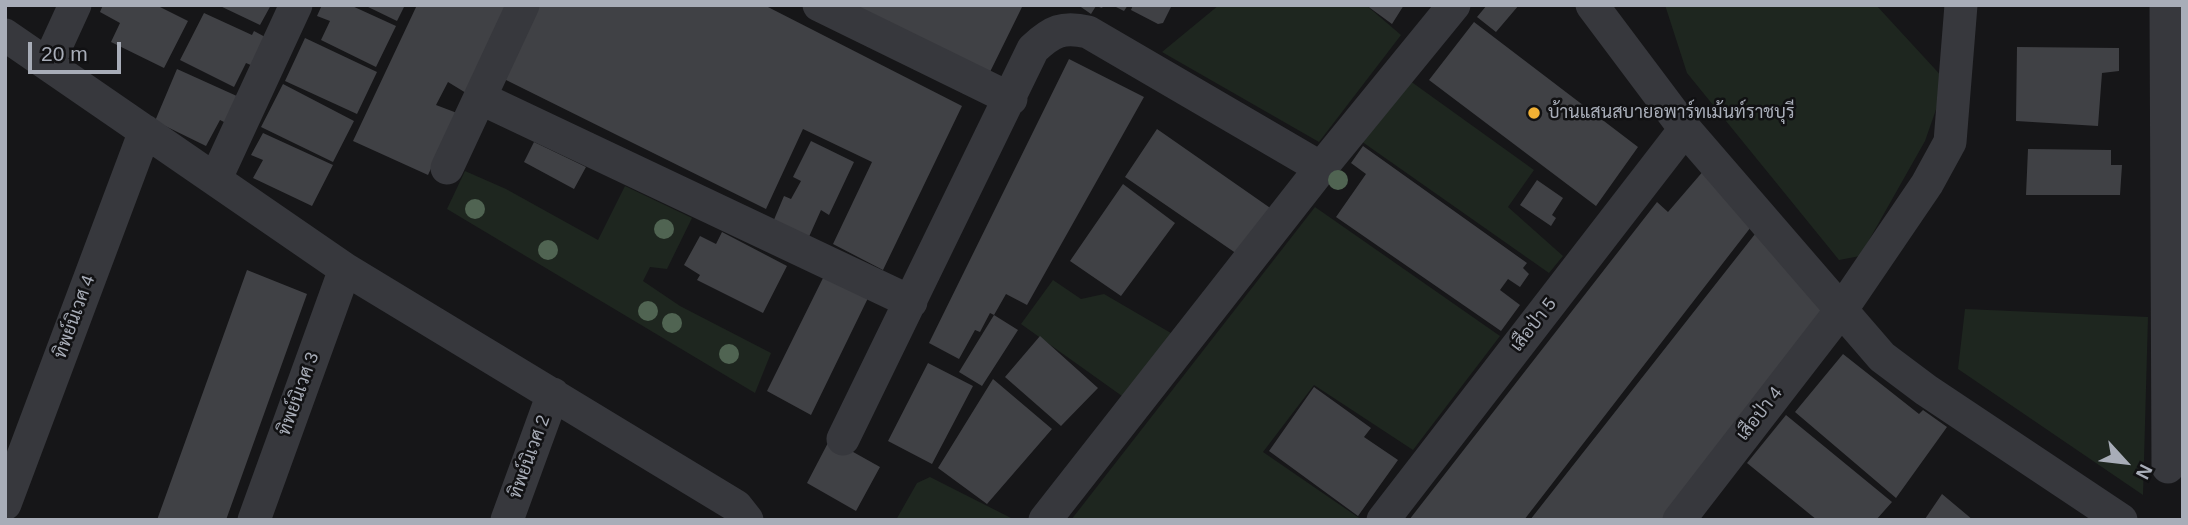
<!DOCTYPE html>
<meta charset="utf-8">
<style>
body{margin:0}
#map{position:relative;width:2188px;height:525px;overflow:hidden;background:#161618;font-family:Arial,sans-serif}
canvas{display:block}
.frame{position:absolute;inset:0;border:7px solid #a8adb8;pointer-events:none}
.north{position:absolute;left:2090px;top:427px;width:70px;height:70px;-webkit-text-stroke:5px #111113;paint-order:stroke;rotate:117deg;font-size:19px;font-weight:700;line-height:28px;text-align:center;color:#a8adb8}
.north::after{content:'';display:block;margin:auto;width:24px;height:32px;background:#a8adb8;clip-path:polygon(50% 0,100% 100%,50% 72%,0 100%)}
.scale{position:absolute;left:28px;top:42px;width:93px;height:32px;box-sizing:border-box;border:4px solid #a8adb8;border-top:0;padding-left:9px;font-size:21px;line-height:24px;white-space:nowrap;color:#a8adb8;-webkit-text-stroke:5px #111113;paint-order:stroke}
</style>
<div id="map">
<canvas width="2188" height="525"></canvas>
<div class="frame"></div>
<div class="north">N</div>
<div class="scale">20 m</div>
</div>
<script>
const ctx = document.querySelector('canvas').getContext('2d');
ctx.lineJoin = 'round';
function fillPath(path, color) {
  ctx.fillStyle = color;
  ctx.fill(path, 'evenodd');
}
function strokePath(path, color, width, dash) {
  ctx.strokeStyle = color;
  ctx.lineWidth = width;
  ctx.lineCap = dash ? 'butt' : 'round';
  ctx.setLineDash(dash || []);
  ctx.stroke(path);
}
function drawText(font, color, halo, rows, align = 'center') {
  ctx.font = font + ' Arial,Sarabun,sans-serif';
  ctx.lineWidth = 5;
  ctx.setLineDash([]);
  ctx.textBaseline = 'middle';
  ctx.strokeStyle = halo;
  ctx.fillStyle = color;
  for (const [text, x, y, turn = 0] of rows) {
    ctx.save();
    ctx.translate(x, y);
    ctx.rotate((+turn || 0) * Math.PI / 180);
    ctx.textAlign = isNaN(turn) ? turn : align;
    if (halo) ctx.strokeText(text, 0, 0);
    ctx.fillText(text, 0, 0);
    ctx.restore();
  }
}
const green = new Path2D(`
 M1219,5H1366L1401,35L1319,142L1162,52Z
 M1665,5H1876L1946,81L1925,141L1860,256L1839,260L1687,73Z
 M1406,78L1534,170L1508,207L1563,256L1549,273L1361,141Z
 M465,171L506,189L598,240L625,186L692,218L667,269L650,267L643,281L680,306L771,353L755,393L447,209Z
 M1315,207L1500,336L1413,450L1314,385L1263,452L1362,520H1071Z
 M1053,280L1081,299L1104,294L1176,336L1129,401L1021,324Z
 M1965,309L2148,317L2143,495L1958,369Z
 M930,477L1015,520H896L917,483Z`);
const building = new Path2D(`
 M103,5H156L188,21L164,68L111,42L120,23L100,12Z
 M218,5H271L260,25Z
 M322,5H350L396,26L376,67L321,40L330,21L317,16Z
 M364,5H405L397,21Z
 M417,5H507L466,93L448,82L436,105L457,113L428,175L353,141Z
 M540,5H764L962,106L883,270L833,244L872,162L803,129L766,209L502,78Z
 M847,5H1023L989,74Z
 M1078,5H1104L1102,8L1096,6L1091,14Z
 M1112,5H1128L1124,11Z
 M1133,5H1172L1163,23L1158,24L1131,10Z
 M1366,5H1404L1392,24Z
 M1487,5H1519L1496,32L1477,17Z
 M204,13L252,35L254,31L267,38L253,66L246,63L234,87L180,60Z
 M1474,22L1638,147L1596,206L1429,80Z
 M305,38L377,72L357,114L285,81Z
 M2017,47L2119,48V71L2102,73L2098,126L2016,121Z
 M1069,59L1144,97L1027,305L1006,294L994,315L990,313L980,332L975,330L959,359L929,343Z
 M177,69L239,97L226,123L220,120L206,146L155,121Z
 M283,84L354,121L333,162L261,127Z
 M1157,129L1276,212L1240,256L1125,177Z
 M263,133L333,165L312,206L253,178L263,160L251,155Z
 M811,141L854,162L829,215L821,210L808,239L773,222L784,196L791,199L801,181L793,177Z
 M534,142L586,167L574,189L524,162Z
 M1363,146L1527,263L1523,268L1529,274L1520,287L1508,279L1500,290L1520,305L1501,331L1336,217L1366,174L1351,163Z
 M2028,149L2111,150V165H2122L2120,195H2026Z
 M1705,169L1754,223L1524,520H1409L1657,202L1668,212Z
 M1537,180L1563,198L1552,215L1556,218L1551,226L1520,205Z
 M1123,184L1175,223L1121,296L1070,261Z
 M1759,229L1827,309L1667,520H1530Z
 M722,232L787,266L763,313L697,280L700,275L684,265L700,236L716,244Z
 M247,270L307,294L226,520H157Z
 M824,276L868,298L811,415L767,391Z
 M994,315L1018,330L982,386L959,372Z
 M1040,336L1098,388L1061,426L1005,377Z
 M1843,354L1919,414L1923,410L1947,427L1896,498L1795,412Z
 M928,363L973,386L932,464L888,441Z
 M993,379L1052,429L987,504L938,468Z
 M1314,387L1371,428L1364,437L1398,460L1358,516L1269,451Z
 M1786,415L1892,502L1876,520H1817L1747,463Z
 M830,439L880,467L856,511L807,483Z
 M1942,494L1973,520L1925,519Z`);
const minor = new Path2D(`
 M819,5L1011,99
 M1592,5L1685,129L1882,357L1926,390L2121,520
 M2166,5L2168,467
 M5,35L345,269L736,506L747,520
 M48,64L75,5
 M480,98L911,302
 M447,168L523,5
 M216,178L296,5
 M843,439L1033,49C1052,31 1063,26 1088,32L1321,168
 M5,504L145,131
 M254,520L345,269
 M507,520L553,394
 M1045,520L1321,168L1454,5
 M1383,520L1685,129
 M1679,520L1842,309L1927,184L1950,142L1961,5`);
const trees = [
 [1338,180],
 [475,209],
 [664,229],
 [548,250],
 [648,311],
 [672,323],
 [729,354]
];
const markers = [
 [1534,113,7,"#f2b134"]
];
const poiNames = [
 ["บ้านแสนสบายอพาร์ทเม้นท์ราชบุรี",1548,113]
];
const streetNames = [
 ["ทิพย์นิเวศ 4",75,317,-70],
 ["เสือป่า 5",1534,325,-52],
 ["ทิพย์นิเวศ 3",299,394,-70],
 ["เสือป่า 4",1760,414,-52],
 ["ทิพย์นิเวศ 2",530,457,-70]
];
fillPath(green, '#1e261f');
fillPath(building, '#404145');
strokePath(minor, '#37383d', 33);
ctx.fillStyle = '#506452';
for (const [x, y] of trees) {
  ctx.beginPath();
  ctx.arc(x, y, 10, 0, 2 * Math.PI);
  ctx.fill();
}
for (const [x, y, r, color] of markers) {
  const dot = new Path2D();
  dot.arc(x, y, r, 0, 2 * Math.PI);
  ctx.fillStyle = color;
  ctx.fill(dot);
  strokePath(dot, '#111113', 2.5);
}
drawText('18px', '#a8adb8', '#111113', poiNames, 'left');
drawText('18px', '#a8adb8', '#111113', streetNames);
</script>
